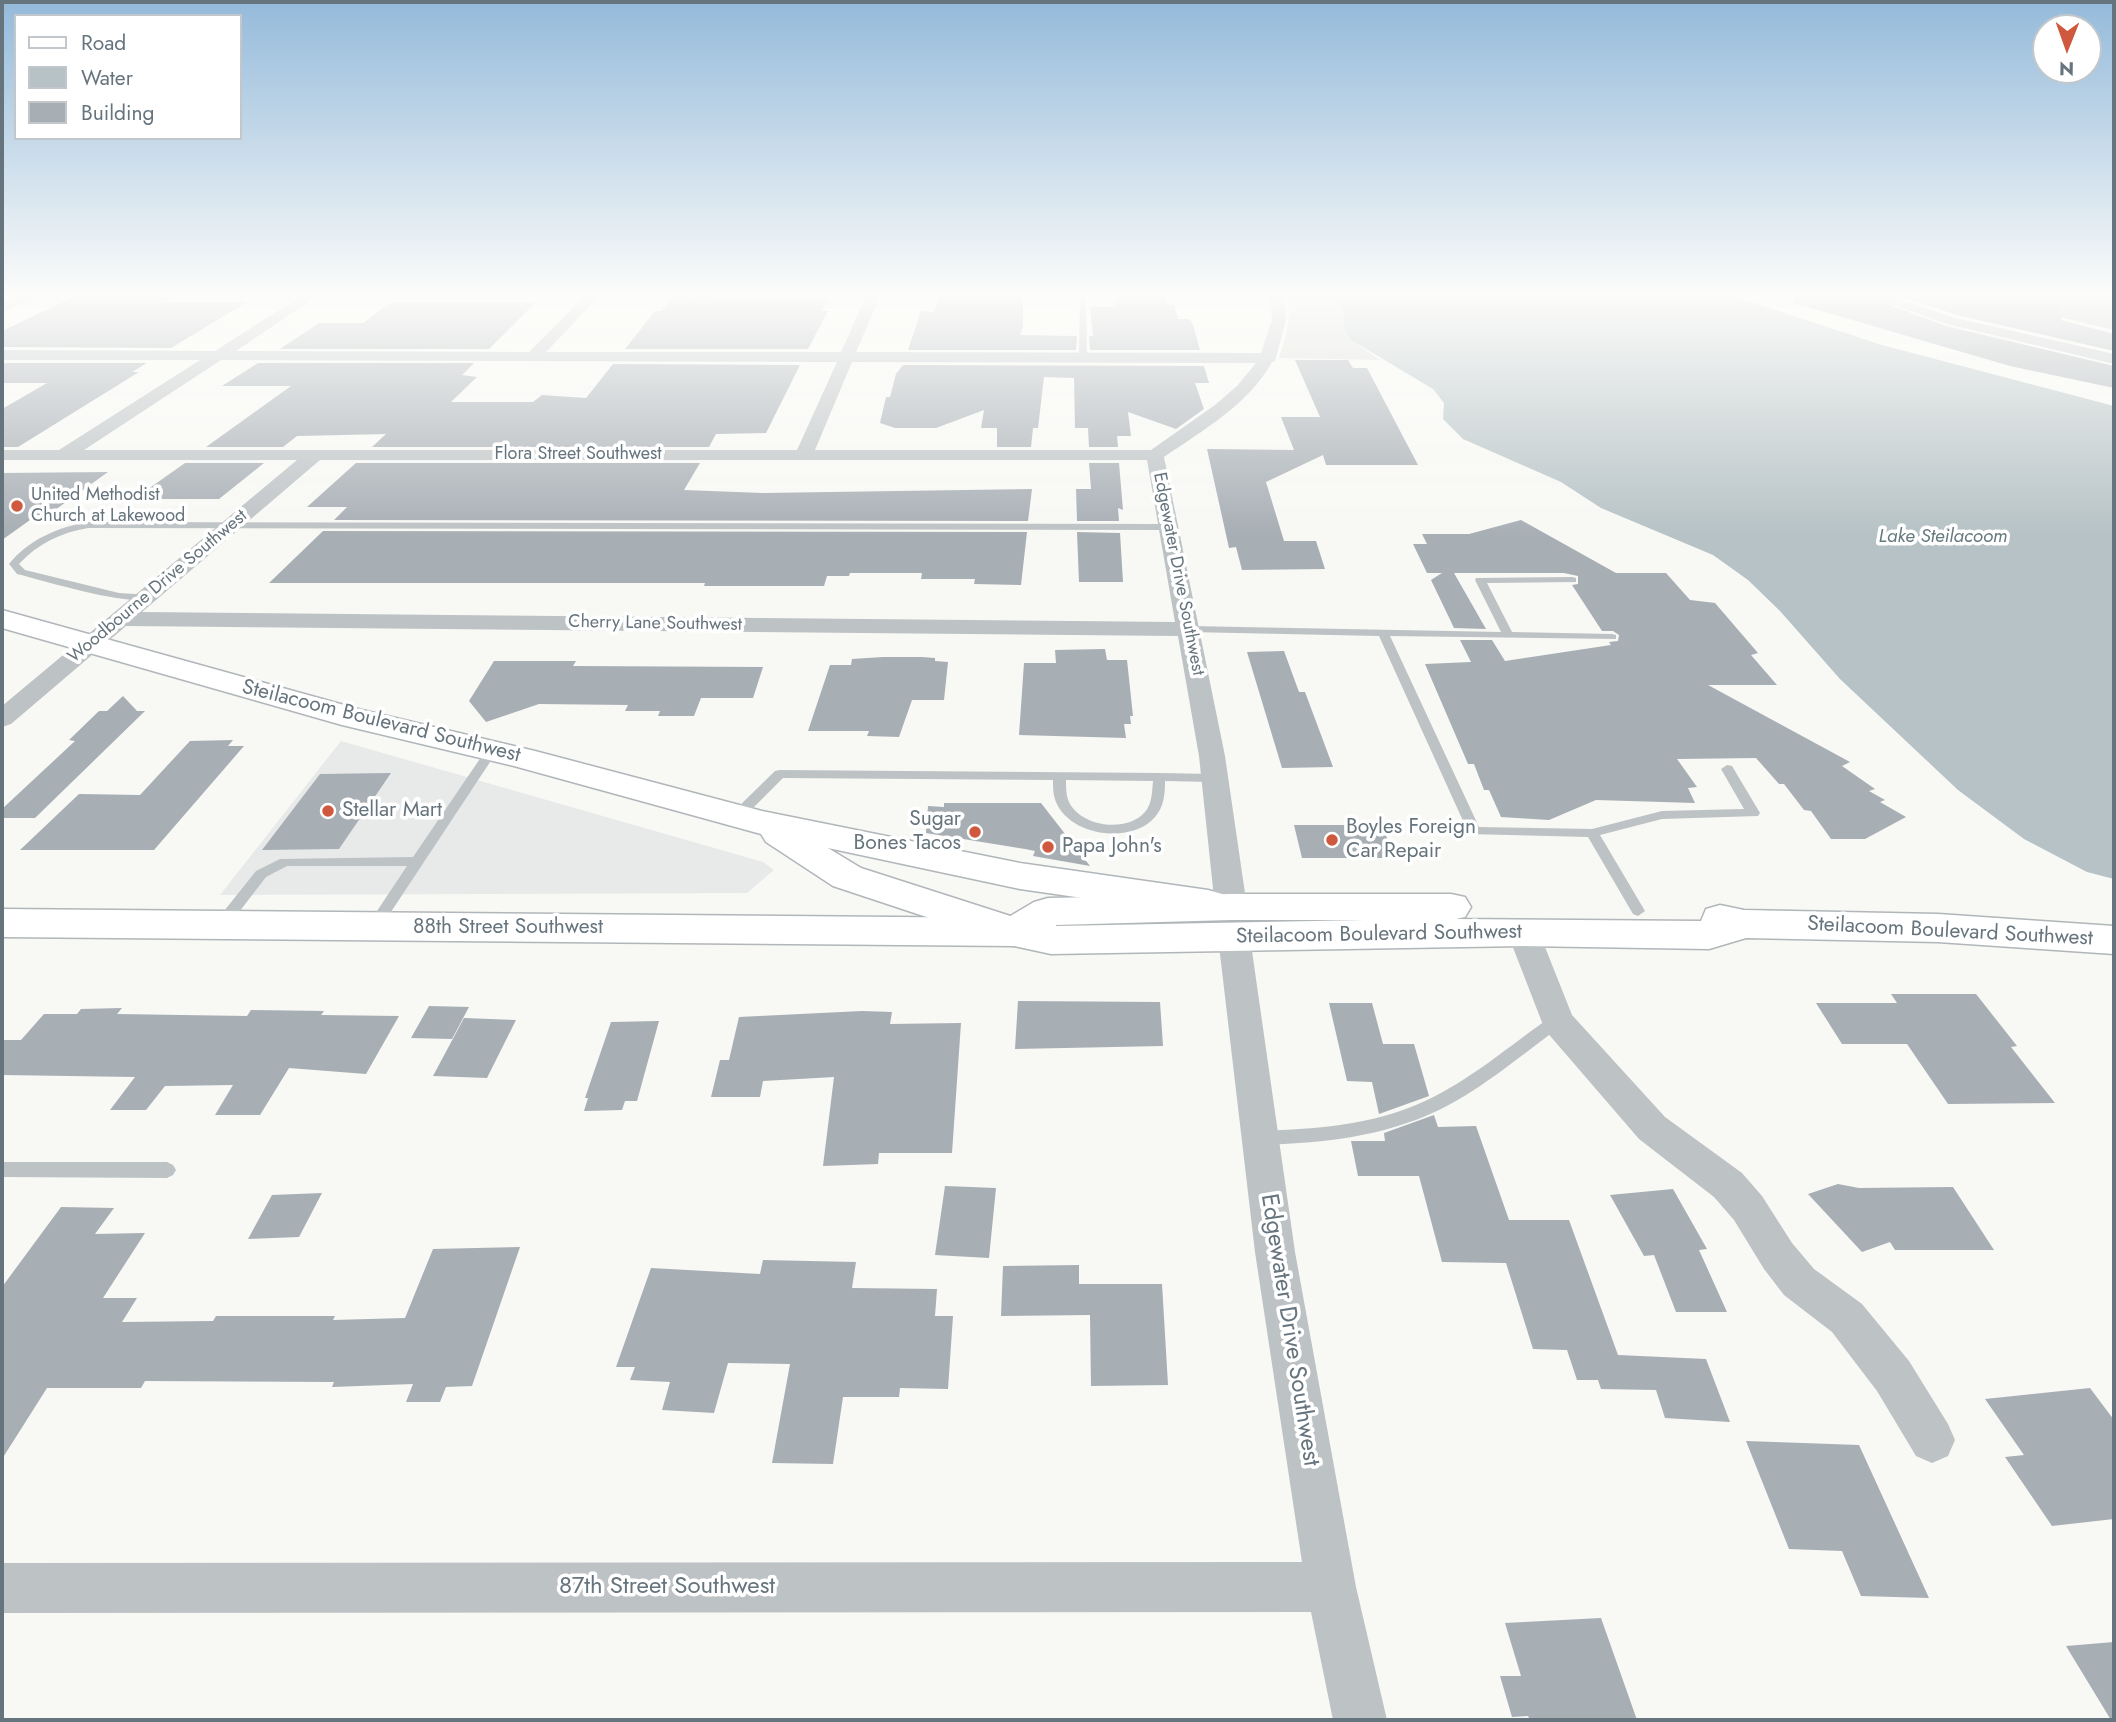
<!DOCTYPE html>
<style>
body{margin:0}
#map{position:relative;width:2116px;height:1722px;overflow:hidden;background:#f8f8f5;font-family:Jost,sans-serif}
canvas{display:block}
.frame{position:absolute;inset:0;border:4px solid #66747d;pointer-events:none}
.legend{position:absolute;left:14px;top:14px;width:228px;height:126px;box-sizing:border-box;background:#fff;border:2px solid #c2c7cb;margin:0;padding:9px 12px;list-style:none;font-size:21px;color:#66747d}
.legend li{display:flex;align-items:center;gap:14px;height:35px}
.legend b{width:35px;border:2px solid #c2c7cb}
.north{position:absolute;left:2032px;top:14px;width:70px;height:70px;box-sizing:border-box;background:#fff;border:2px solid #c2c7cb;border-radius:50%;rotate:181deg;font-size:19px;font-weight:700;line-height:28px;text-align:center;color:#66747d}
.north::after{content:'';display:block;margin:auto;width:24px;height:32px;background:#cf593e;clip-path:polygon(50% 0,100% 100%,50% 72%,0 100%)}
</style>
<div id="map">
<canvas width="2116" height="1722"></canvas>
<div class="frame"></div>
<ul class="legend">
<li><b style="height:9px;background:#fff"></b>Road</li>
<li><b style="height:19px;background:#b6c2c5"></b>Water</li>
<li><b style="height:19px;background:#a7aeb4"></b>Building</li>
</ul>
<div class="north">N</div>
</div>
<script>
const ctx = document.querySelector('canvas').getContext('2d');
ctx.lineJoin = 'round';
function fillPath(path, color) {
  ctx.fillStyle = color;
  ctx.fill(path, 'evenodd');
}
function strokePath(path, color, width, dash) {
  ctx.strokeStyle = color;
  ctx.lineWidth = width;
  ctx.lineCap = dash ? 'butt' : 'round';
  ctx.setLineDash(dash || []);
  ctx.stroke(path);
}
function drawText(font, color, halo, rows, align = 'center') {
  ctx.font = font + ' Jost,sans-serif';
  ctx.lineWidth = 7;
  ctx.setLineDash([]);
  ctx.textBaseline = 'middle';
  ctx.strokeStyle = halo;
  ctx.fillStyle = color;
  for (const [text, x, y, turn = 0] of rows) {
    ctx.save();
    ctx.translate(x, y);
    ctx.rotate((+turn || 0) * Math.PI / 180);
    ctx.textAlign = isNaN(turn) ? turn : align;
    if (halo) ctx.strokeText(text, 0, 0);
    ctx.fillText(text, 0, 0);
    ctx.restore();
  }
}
const built = new Path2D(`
 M341,741L763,862L774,870L747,893L220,895Z`);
const green = new Path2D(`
 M1285,294H1336L1343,310L1344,329L1351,340L1380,360L1279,358C1285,339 1294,314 1285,294Z`);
const water = new Path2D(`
 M1336,294H1727L1882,345L2114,406V879L2087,872L2024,839L1958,790L1840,679L1780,611L1748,580L1713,555L1601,508L1561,482L1463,439L1443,419L1444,403L1433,389L1351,340L1344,329L1343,310Z
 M1983,294H2114V330L2034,311Z`);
const building = new Path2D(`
 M1018,294L1023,296V327L1020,335L1077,336L1076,350H908L921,311L934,312L939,295Z
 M1117,294H1165L1166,305H1174L1178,319H1189L1193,325L1200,350H1090L1089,336H1093L1090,307H1115L1114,303H1119Z
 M1795,294H1860L1946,326L2114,366V388L2010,366L1794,303Z
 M1893,294H2059L2061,320L2114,334V351L1957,315Z
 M73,297H173L163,302H247L171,348L2,347V331Z
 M673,297L828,299L821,311H828L808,349H625L655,311H661Z
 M390,303H535L489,349H280L319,323H363Z
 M1295,360H1348L1353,368H1367L1418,465H1326L1323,455L1266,482L1284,541H1316L1325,569L1242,570L1236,547L1229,548L1207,449L1294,450L1281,417H1320Z
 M2,363H147L132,372H139L18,447H2V409L47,383H2Z
 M258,363H474L462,375L477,377L451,402H533L542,395L586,398L613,364L800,365L766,433L716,434L709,447H372L386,434L297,436L283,447H206L291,386H222Z
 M903,365L1204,366L1209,383H1195L1204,409L1176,429L1128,412L1131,436H1117L1118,447H1089L1088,428H1075L1074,378L1044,377L1038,428H1033L1031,447H997V428H981L984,410L936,428H895L880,423L886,397H890L896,374Z
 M185,463H264L219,499H134Z
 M356,463H700L684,490L763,493L1032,489L1028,521L334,520L347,507H307Z
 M1089,463H1119L1123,510L1118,508L1119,521H1077L1076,489H1091Z
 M108,472L48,515H37L2,540V473Z
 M1521,520L1616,573H1666L1690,600L1715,603L1758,653L1751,655L1777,685H1708L1850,762L1842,766L1875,789L1869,791L1885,800L1880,802L1906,817L1865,839H1831L1811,811L1804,810L1784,784H1779L1756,758L1677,759L1697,787L1688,788L1695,803L1596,800L1549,820L1501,817L1489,790H1484L1474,764H1468L1425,664L1471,662L1460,640H1492L1505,661L1611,645L1609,642L1618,641L1619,635L1613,631H1602L1572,585L1578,584V576L1564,573H1454L1486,629L1454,628L1431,580L1442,573H1427L1413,544H1427L1422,534H1469Z
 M323,531L1027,532L1021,585L974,584L975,579H921L922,573H850L849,576H827L824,586H704L705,583H269Z
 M1077,532L1120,533L1123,582H1079Z
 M1105,649L1107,660H1127L1133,716H1130L1131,724H1124L1126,738L1019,735L1024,663H1056L1055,650Z
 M1284,651L1299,692H1305L1333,767L1282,768L1247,652Z
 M883,657H922L935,658V661L948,662L944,700H912L899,737L867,736L869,731H808L830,665H851L852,659Z
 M494,661H576L573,666L763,667L753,698H701L694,716H658L660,711H625L628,705L539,704L486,722L469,701Z
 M123,696L137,711H145L35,818H2V809L75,741L69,740L99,711H107Z
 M233,740L228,746H244L154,850H20L79,794L140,795L190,741Z
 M391,773L339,849L262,850L320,774Z
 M944,803H1041L1090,866L1033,856L1035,851L1025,849L926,833L928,806L944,807Z
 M1294,825H1383L1393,858H1302Z
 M1891,994H1976L2017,1046L2011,1047L2055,1103L1948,1104L1907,1044H1842L1816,1003H1897Z
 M1018,1001L1160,1002L1163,1046L1015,1049Z
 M1329,1003H1372L1383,1044H1414L1429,1096L1379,1114L1372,1082L1347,1081Z
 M429,1006L469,1007L452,1039L411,1038Z
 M122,1008L117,1014L247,1016L251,1010L324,1011L321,1015L399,1016L366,1074L289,1068L260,1115H215L233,1085L165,1086L146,1110H110L135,1077L2,1075V1040H21L44,1014H77L81,1009Z
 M862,1011L892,1012L890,1024L961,1023L952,1153H879L878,1164L823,1166L834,1077L763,1081L760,1097H711L720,1060H729L739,1017Z
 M464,1018L516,1020L487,1078L433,1076Z
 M659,1021L637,1101H625L622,1110L584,1111L588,1098H585L611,1022Z
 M1434,1115L1438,1127L1476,1126L1509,1220H1569L1618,1355L1706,1359L1730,1422L1665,1418L1656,1390L1601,1389L1598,1380H1577L1567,1350L1533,1349L1506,1263L1442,1262L1419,1176H1358L1351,1141H1385L1384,1133Z
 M1838,1184L1859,1188L1953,1187L1994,1250H1895L1890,1242L1862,1252L1808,1194Z
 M945,1186L996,1188L989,1258L935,1255Z
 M1673,1189L1707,1249L1699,1250L1727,1312H1676L1654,1255L1644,1256L1610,1195Z
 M322,1193L299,1237L248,1239L272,1195Z
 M61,1207L114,1208L95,1234L145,1233L103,1298H137L122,1322L213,1321L216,1316H335L333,1320L405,1318L433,1249L520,1247L472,1386L446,1387L440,1402H406L413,1384L332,1387L334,1382L145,1381L141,1388H47L2,1459V1287Z
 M763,1260L856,1262L852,1288L937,1289L935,1316H953L948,1389L900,1388L899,1397H843L833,1464L772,1463L790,1364L728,1363L714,1413L662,1410L670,1382L630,1380L635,1367H616L651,1268L760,1274Z
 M1079,1265V1284H1162L1168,1385L1091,1386L1090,1315L1001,1316L1003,1266Z
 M2090,1388L2114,1420V1519L2052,1526L2005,1457L2024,1455L1985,1399Z
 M1746,1441L1859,1445L1929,1598L1861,1596L1842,1551L1789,1549Z
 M1601,1618L1637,1720H1530L1528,1716L1512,1717L1500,1676H1521L1505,1623Z
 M2114,1642V1720H2111L2066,1646Z`);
const lane = new Path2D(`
 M1080,294H1086L1087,356L1083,358L1079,356Z
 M88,522L1169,524L1174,527L1169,530L88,528C62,532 37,544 19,564L25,570L119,593L151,595L152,597C135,609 42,580 17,574L9,564C28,540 58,527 88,522Z
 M1572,577L1576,578V582L1487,583L1512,632L1612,634L1616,635V639L1390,636L1479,827L1592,829L1662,811L1744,809L1721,769L1727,765L1732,766L1760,813L1758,816L1662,819L1600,835L1645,911L1638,916L1633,914L1588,837L1469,834L1379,636L1189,632L1184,629L1189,626L1501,632L1475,580L1476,578Z
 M492,746L498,750L379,930L374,931L367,926L407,866H287L266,877L226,929H216L214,925L216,921L256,871L280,859L413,857L488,747Z
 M780,770L1159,773L1214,774L1220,778L1214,782L1165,781C1165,794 1164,807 1155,817C1131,845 1070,836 1056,802C1053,795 1053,787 1053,780L783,778L743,818H733L731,815L733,812L775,771ZM1066,780L1153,781C1152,792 1152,804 1145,812C1127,833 1081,827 1069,802C1066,796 1066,787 1066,780Z
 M1557,1015L1563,1017L1565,1021L1563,1025C1522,1054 1484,1088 1439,1110C1383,1137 1322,1143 1261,1145L1255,1143L1252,1138L1255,1133L1261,1131C1317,1129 1374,1125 1425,1101C1471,1080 1510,1045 1551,1017Z
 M167,1162L173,1165L176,1170L173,1175L167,1178L2,1177V1162Z`);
const street = new Path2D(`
 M22,294H40L2,313V304Z
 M304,294H320L236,351L529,352L587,294H601L546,352H841L867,294H881L856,352L1261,353L1272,320L1269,294H1283L1286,320L1275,361L1272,362C1249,404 1202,431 1164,457L1225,756L1247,907L1242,914L1231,917L1220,914L1215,907L1199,756L1178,636L126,626L11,724L2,727V706L297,460H2V450H59L200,360H2V350L215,351ZM221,360L837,362L797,450H84ZM852,362L1256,363L1237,386L1215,405L1151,450H815ZM320,460H1147L1175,622L142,612Z
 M1862,294H1883L1956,318L2114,354V364L1947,324Z
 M1523,921L1534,924L1539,932L1572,1015L1665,1117L1742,1173L1762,1196L1792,1243L1814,1269L1862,1304L1909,1361L1948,1424L1955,1440L1948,1456L1932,1463L1916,1456L1877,1391L1832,1332L1784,1295L1764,1269L1734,1220L1714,1197L1639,1139L1545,1030L1507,932L1512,924Z
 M1234,926L1245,929L1250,937L1295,1252L1356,1587L1387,1720H1333L1311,1612L2,1613V1563L1302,1562L1255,1252L1218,937L1223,929Z`);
const secondary = new Path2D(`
 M2,610L362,710L535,751L762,811L1020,863L1208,890L1222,894L1228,903L1222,912L1208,916L1020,889L828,848L861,868L1029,922L1035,932L1029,942L1014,946L833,886L766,842L761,834L514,766L342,725L2,628Z`);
const primary = new Path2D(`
 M1231,894H1451L1465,897L1471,907L1465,917L1456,919L1701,921L1706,909L1720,905L1744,910L1938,914L2114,926V954L1938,942L1746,938L1709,949L1523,946L1051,954L1014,946L2,937V909L1007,918L1034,902L1048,898ZM1231,920H1365L1056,926V925Z`);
const markers = [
 [17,506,7,"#cf593e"],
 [328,811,7,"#cf593e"],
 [975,832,7,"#cf593e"],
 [1332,840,7,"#cf593e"],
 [1048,847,7,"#cf593e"]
];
const farStreetnames = [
 ["Flora Street Southwest",578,455],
 ["Edgewater Drive Southwest",1178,574,79],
 ["Woodbourne Drive Southwest",158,587,-40],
 ["Cherry Lane Southwest",655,624,1]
];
const farPoinames = [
 ["United Methodist",31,496],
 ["Church at Lakewood",31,517]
];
const farWaternames = [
 ["Lake Steilacoom",1943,537]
];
const streetNames = [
 ["Steilacoom Boulevard Southwest",381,722,14],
 ["88th Street Southwest",508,928],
 ["Steilacoom Boulevard Southwest",1950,932,3],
 ["Steilacoom Boulevard Southwest",1379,935,-1]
];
const poiNames = [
 ["Stellar Mart",342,811],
 ["Sugar",961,820,"right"],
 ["Bones Tacos",961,844,"right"],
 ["Boyles Foreign",1346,828],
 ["Car Repair",1346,852],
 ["Papa John's",1062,847]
];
const nearStreetnames = [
 ["Edgewater Drive Southwest",1289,1330,81],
 ["87th Street Southwest",667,1587]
];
fillPath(built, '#e8e9e9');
fillPath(green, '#d8dcd5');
fillPath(water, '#b6c2c5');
fillPath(building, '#a7aeb4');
strokePath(secondary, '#b0b6ba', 3);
strokePath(primary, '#b1b6b9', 3);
fillPath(lane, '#bdc2c5');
fillPath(street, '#bdc2c5');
fillPath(secondary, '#fff');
fillPath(primary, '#fff');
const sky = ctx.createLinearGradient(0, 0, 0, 536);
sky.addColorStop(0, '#94bada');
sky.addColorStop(0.55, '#fcfcfa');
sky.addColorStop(1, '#fcfcfa00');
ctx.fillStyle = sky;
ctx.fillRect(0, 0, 2116, 536);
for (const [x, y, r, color] of markers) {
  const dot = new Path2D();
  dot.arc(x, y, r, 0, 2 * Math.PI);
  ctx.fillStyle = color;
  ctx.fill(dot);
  strokePath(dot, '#fff', 2.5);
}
drawText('18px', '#66747d', '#fff', farStreetnames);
drawText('18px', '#66747d', '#fff', farPoinames, 'left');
drawText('italic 19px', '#66797f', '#fff', farWaternames);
drawText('21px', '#66747d', '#fff', streetNames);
drawText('21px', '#66747d', '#fff', poiNames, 'left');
drawText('24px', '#66747d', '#fff', nearStreetnames);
</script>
